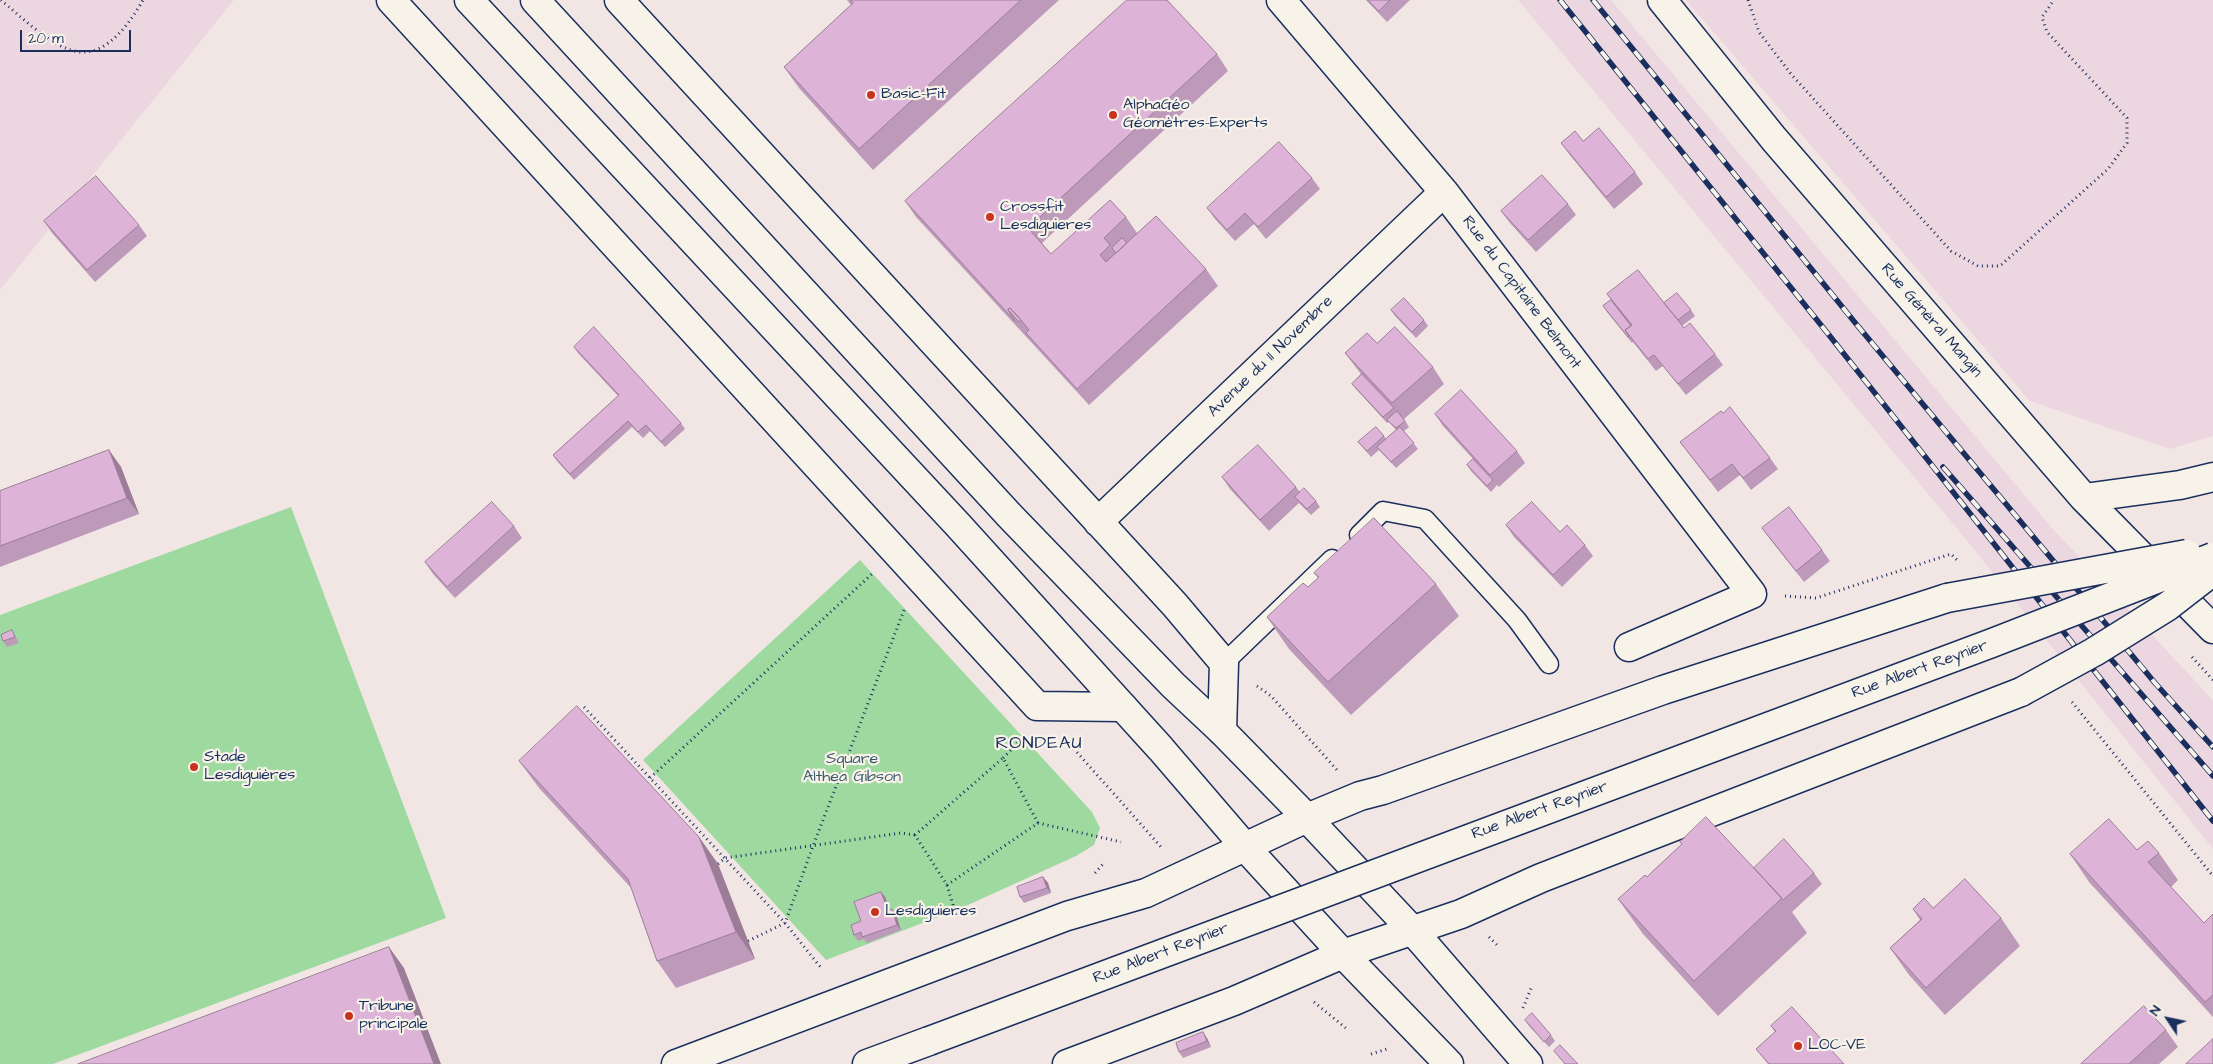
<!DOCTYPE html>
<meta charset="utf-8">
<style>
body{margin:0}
#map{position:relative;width:2213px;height:1064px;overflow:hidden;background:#f2e6e5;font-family:"Architects Daughter",sans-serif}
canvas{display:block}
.north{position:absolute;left:2143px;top:994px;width:50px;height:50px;-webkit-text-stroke:4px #f7f3e8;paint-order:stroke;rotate:304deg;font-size:14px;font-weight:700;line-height:20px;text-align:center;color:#1b2f5e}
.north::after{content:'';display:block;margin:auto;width:18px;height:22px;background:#1b2f5e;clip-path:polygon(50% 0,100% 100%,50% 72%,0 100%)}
.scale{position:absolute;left:20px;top:30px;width:111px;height:22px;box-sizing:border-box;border:2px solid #1b2f5e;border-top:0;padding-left:6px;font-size:15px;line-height:18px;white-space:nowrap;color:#1b2f5e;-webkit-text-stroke:4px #f7f3e8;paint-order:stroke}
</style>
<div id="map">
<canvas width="2213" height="1064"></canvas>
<div class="north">N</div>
<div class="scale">20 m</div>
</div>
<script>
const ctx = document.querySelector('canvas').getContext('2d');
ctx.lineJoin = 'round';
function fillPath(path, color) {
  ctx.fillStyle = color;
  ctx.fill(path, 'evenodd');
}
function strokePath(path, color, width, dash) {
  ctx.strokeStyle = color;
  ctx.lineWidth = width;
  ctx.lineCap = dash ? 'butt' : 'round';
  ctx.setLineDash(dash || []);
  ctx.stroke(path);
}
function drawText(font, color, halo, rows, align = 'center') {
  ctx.font = font + ' "Architects Daughter",sans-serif';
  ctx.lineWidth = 4.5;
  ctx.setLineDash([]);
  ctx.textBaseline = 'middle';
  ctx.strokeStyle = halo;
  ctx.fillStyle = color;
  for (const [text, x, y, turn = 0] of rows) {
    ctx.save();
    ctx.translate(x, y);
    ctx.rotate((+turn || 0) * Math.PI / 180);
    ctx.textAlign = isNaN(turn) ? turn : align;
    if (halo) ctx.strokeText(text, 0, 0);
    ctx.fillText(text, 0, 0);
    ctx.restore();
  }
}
const built = new Path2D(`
 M0,0H234L0,290Z
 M1518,0H1611L2052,528L2213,700V849L1973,548Z
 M1686,0H2213V436L2170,449L2030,401Z`);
const green = new Path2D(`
 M291,507L446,918L53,1064H0V615Z
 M860,560L1092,812L1100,828L1094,845L1076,856L959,909L826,960L643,760Z`);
const path = new Path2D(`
 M1,0C20,16 56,51 81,52C109,54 131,21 143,0
 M1748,0L1759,32L1791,74L1951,251L1978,266H2000L2108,169L2127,143V118L2047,32L2042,17L2054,0
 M1785,596L1816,598L1951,554L1958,561
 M2192,657L2213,680
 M1257,686L1271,696L1337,770
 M2072,702L2213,876
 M584,707L785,923L822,969
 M1067,741L1162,848
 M1003,758L1024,737
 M650,778L872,574
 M1038,823L1003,758L915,835L947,885L1038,823L1121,842
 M718,864L725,858L901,833L915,835
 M1095,873L1105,862
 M947,885L957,918
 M1489,937L1497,945
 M748,941L785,923L813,846L904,610
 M1314,1002L1347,1029
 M1523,1008L1532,986
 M1371,1054L1387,1049`);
const lane = new Path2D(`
 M1359,535L1383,511L1425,519L1517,620L1549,664
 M1224,663L1332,559`);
const street = new Path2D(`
 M391,0L1037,706L1123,707
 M619,0L1175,605L1224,663L1222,731
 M1281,0L1444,192L1752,594L1629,647
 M1662,0L1774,139L2084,498L2213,629
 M2084,498L2180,485L2213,477
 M1098,522L1444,192`);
const secondary = new Path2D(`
 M676,1064L1067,916L1146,893L1307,818L1360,796L1383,790L1663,690L1947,598
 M867,1064L929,1041
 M1067,1064L1234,1001L1343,954L1461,914L1541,878L2021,692`);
const primary = new Path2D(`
 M469,0L958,525L1161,749L1246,848L1343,954L1449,1064
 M535,0L1009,515L1173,685L1222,731L1307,818L1413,931L1528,1064`);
const rail = new Path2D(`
 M1560,0L1829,335L2213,821
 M1593,0L1857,325L2155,683L2213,747
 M1943,467L2213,776`);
const secondaryBridge = new Path2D(`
 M1947,598L2187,554
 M2021,692L2094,652L2168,606L2213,571
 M929,1041L1992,643L2213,557`);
const wall = new Path2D(`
 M847,0H1059L873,170L799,88L784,67L851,5Z
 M1366,0H1410L1387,22Z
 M1217,54L1228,71L1042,243L1051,254L1126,217L1137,233L1206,269L1218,286L1089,405L916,217L905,201Z
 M1583,141L1635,172L1643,184L1614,209L1569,154L1561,143Z
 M1312,178L1320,189L1266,239L1254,224L1235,241L1215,219L1207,208Z
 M1568,204L1576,215L1536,252L1510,223L1501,211Z
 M44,221L139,225L147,236L95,282L52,233Z
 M1607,294L1664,303L1691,310L1695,316L1682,326L1715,354L1723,365L1686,395L1663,366L1656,371L1633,342L1632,343L1607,312L1603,306L1611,300Z
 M1391,310L1424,320L1428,326L1416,338L1395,316Z
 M1377,343L1433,367L1444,384L1404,419L1409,427L1404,431L1418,449L1396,468L1379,450L1371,457L1358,442L1384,436L1386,439L1396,430L1389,422L1387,423L1356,389L1352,384L1361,374L1357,369L1345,353Z
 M574,347L681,423L685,429L665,447L650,431L643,438L632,427L574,480L557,461L553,455L618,396L578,353Z
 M1435,414L1517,451L1525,463L1499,487L1497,485L1491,492L1471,471L1467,465L1473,459L1443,426Z
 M1680,442L1770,458L1778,469L1751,490L1740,475L1718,492Z
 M109,450L121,467L139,514L0,567V491Z
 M1222,477L1296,487L1300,492L1316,501L1320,507L1311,515L1299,503L1269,531L1230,489Z
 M1506,525L1560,532L1585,545L1593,556L1562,587L1514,537Z
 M514,526L522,538L455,598L433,574L425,562Z
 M1762,528L1822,550L1830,561L1804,582L1770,539Z
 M1314,573L1436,584L1459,616L1351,715L1289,649L1267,617L1308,587L1318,578Z
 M12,630L19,643L7,647L3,641Z
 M519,761L699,837L718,864L755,959L676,988L657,961L632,889L539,788Z
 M1680,842L1754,868L1814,873L1822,884L1792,912L1807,933L1718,1016L1643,934L1618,899L1647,877L1682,844Z
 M2137,850L2159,853L2178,880L2171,887L2204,923L2213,914V1017L2089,882L2070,854Z
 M1043,877L1048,883L1051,893L1024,903L1020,897Z
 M881,892L885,897L890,910L896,915L901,930L867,943L864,939L858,941L854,935L861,921Z
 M1933,908L2001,918L2020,946L1945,1015L1909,975L1890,948L1920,920L1913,909Z
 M1525,1020L1551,1035L1555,1041L1549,1047L1529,1026Z
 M1771,1026L1844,1064H1768L1756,1049L1775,1032Z
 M2166,1030L2178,1047L2159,1064H2081Z
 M1207,1038L1211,1047L1183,1058L1179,1052Z`);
const shadedWall = new Path2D(`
 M109,450L121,467L139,514L127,498Z
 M699,837L718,864L755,959L736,932Z
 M1043,877L1048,883L1051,893L1047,888Z
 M881,892L885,897L892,916L888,910Z
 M892,909L896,915L901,930L897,925Z
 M389,947L404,968L441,1064H434Z
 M1203,1032L1207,1038L1211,1047L1207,1041Z`);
const building = new Path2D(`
 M851,0H1021L859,149L784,67L853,3Z
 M1127,0H1167L1217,54L1028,228L1051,254L1110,200L1126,217L1104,238L1110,245L1100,255L1106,262L1156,216L1206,269L1077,389L1026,333L1029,330L1021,320L1010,308L1008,310L1015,321L905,201Z
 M1368,0H1390L1379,11Z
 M1599,128L1635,172L1606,197L1561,143L1575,131L1583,141Z
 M1279,142L1312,178L1258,227L1245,213L1227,230L1207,208Z
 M1542,175L1568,204L1528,240L1501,211Z
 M96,176L139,225L87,270L44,221Z
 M1122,238L1127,243L1116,253L1112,248Z
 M1638,270L1684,328L1690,323L1715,354L1678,384L1654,355L1648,359L1625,330L1632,325L1607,294Z
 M1677,293L1691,310L1678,320L1664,303Z
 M1404,298L1424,320L1412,332L1391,310Z
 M1611,300L1631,326L1625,330L1629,336L1628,337L1603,306Z
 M1010,308L1021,320L1019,322L1008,310Z
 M594,327L681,423L661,442L646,425L638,432L628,421L570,474L553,455L619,395L574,347Z
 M1395,327L1433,367L1392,403L1345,353L1367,333L1377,343Z
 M1362,374L1394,408L1383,417L1352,384Z
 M1461,390L1517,451L1490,475L1435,414Z
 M1730,407L1770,458L1743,478L1732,464L1710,480L1680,442L1721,411L1723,413Z
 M1397,411L1405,421L1396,428L1387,420Z
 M1376,427L1384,436L1367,451L1358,442Z
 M1400,427L1414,443L1391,462L1377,447Z
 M1258,445L1296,487L1260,520L1222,477Z
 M109,450L127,498L0,546V491Z
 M1473,459L1493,480L1487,486L1467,465Z
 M1304,488L1316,501L1307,509L1295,497Z
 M492,502L514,526L447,587L425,562Z
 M1532,502L1560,532L1567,525L1585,545L1553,575L1506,525Z
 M1789,507L1822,550L1796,571L1762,528Z
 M1374,518L1436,584L1328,682L1267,617L1303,583L1308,587L1319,577L1314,573Z
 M12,630L15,637L3,641L1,635Z
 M577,706L699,837L736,932L657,961L628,879L519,761Z
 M1706,817L1782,898L1694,981L1618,899L1645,875L1647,877L1652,872L1682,844L1680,842Z
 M2109,819L2137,850L2148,841L2159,853L2148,862L2204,923L2213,914V995L2205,1002L2070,854Z
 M1784,839L1814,873L1783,900L1754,868Z
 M1043,877L1047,888L1020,897L1017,887Z
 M1965,879L2001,918L1926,988L1890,948L1922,919L1913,909L1924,898L1933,908Z
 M881,892L888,910L892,909L897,925L862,937L861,932L854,935L851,925L861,921L854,902Z
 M389,947L434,1064H78Z
 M2144,1006L2166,1030L2129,1064H2081Z
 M1792,1007L1844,1064H1769L1756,1049L1776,1031L1771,1026Z
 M1532,1013L1551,1035L1544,1042L1525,1020Z
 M1203,1032L1207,1041L1179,1052L1176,1043Z
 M2213,1039V1064H2186Z
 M1560,1045L1578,1064H1565L1554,1051Z`);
const markers = [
 [871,95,5,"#c8321e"],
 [1113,115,5,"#c8321e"],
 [990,217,5,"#c8321e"],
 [194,767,5,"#c8321e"],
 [875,912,5,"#c8321e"],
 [349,1016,5,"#c8321e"],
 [1798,1046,5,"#c8321e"]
];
const poiNames = [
 ["Basic-Fit",881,95],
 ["AlphaGéo",1123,106],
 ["Géomètres-Experts",1123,124],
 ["Crossfit",1000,208],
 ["Lesdiguieres",1000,226],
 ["Stade",204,758],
 ["Lesdiguières",204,776],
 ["Lesdiguieres",885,912],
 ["Tribune",359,1007],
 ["principale",359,1025],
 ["LOC-VE",1808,1046]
];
const streetNames = [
 ["Rue du Capitaine Belmont",1521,293,53],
 ["Rue Général Mangin",1931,321,49],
 ["Avenue du 11 Novembre",1271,357,-44],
 ["Rue Albert Reynier",1920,670,-20],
 ["Rue Albert Reynier",1540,811,-20],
 ["Rue Albert Reynier",1161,954,-21]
];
const parkNames = [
 ["Square",852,760],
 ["Althea Gibson",852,778]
];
const neighbourhoodNames = [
 ["RONDEAU",1039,744]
];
fillPath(built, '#ecd7e1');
fillPath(green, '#9ed9a0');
strokePath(lane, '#1b2f5e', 21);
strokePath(street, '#1b2f5e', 31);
strokePath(secondary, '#1b2f5e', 31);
strokePath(primary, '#1b2f5e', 31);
strokePath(path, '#1b2f5e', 3, [1, 4]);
strokePath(lane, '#f7f3e8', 18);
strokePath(street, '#f7f3e8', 28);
strokePath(secondary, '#f7f3e8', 28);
strokePath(primary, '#f7f3e8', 28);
strokePath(rail, '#1b2f5e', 5.5);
strokePath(rail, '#f7f3e8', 4, [11]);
strokePath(secondaryBridge, '#1b2f5e', 31, []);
strokePath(secondaryBridge, '#f7f3e8', 28);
fillPath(wall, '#be9aba');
fillPath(shadedWall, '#9b7d97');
fillPath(building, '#ddb3d8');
strokePath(building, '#9b7d97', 1);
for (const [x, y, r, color] of markers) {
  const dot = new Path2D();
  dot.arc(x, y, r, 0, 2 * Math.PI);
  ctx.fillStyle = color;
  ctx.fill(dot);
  strokePath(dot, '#f7f3e8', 2);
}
drawText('16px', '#1b2f5e', '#f7f3e8', poiNames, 'left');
drawText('16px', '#1b2f5e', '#f7f3e8', streetNames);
drawText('16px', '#3c5a6e', '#f7f3e8', parkNames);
ctx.letterSpacing = '1px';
drawText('18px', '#1b2f5e', '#f7f3e8', neighbourhoodNames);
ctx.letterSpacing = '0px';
</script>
